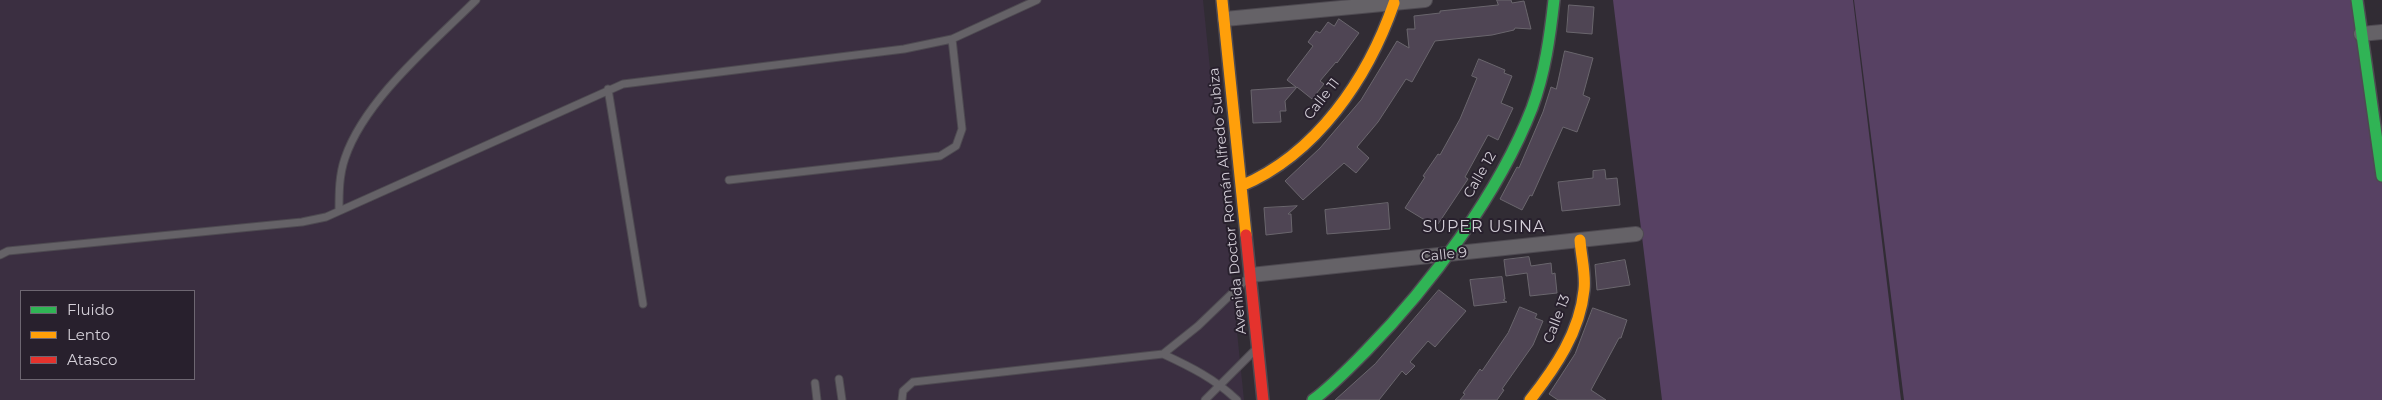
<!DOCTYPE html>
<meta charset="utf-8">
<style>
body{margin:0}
#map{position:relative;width:2382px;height:400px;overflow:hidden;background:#312c34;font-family:Montserrat,sans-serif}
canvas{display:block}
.legend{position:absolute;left:20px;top:290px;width:175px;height:90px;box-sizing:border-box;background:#28202d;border:1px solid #6d6671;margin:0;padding:6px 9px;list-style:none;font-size:15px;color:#d4cfd8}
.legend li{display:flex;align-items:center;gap:10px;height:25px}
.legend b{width:25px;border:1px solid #6d6671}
</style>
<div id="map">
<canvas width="2382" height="400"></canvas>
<ul class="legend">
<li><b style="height:6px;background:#30b455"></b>Fluido</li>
<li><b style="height:6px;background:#ff9f0a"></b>Lento</li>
<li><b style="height:6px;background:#e5322d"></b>Atasco</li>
</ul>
</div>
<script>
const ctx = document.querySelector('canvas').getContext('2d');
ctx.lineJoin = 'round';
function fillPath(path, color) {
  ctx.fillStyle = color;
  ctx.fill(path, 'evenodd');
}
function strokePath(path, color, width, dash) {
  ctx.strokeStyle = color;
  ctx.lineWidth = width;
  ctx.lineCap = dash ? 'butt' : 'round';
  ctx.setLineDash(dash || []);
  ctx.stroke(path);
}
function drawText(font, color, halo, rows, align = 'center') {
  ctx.font = font + ' Montserrat,sans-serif';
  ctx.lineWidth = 4;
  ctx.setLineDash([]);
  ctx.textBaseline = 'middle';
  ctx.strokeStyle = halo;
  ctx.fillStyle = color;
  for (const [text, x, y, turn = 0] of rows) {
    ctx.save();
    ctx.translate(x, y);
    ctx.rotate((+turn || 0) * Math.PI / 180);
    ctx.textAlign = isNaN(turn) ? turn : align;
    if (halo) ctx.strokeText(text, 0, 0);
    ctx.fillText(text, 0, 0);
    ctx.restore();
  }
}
const built = new Path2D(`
 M0,0H1203L1244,400H0ZM21,291H194V379H21Z`);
const green = new Path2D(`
 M1613,0H1853L1901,400H1662Z
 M1854,0H2357L2382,176V400H1904Z`);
const building = new Path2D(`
 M1497,0H1511L1512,3L1524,1L1531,29L1515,28L1514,30L1492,35L1435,41L1412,82L1406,79L1378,122L1357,147L1369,158L1356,173L1344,163L1303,200L1285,181L1320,148L1361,100L1397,41L1409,48L1407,29H1415L1414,16L1440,13V11L1498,5Z
 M1569,5L1594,7L1592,34L1567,32Z
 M1339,19L1359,33L1337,63L1336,62L1320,81L1324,84L1312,99L1297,87L1285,101L1286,111H1280L1281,122L1253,123L1251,90L1296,87L1287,80L1313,46L1308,42L1316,31L1320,33L1328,22L1334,26Z
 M1565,51L1593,58L1583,95L1590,98L1577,132L1563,127L1532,196L1530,195L1522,210L1500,199L1517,167L1519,168L1543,112L1551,87L1556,89Z
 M1479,59L1505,70L1504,73L1512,76L1501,103L1513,108L1498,140L1488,135L1465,177L1468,179L1438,224L1430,219L1428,222L1405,208L1425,177L1423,176L1438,154L1440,155L1460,119L1477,78L1472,76Z
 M1605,170L1606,179L1617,178L1620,205L1562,211L1558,182L1593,178V171Z
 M1388,203L1390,229L1327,234L1325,210Z
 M1297,206L1288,214H1291L1292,232L1266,235L1264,208Z
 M1529,257L1531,266L1551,263L1552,274L1555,273L1557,293L1530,296L1527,273L1506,276L1504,260Z
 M1625,260L1630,285L1597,290L1595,265Z
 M1502,277L1505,299L1503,300L1507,302L1474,306L1470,280Z
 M1439,290L1466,311L1435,347L1428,341L1410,362L1415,366L1406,375L1402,371L1379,400H1335L1375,364Z
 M1520,307L1537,314L1535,318L1543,321L1533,345L1502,389L1504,390L1497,400H1460L1465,394L1463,393L1480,369L1482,371L1508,333Z
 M1593,308L1627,320L1621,338H1619L1591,390L1606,400H1558L1549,394L1575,354Z`);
const lane = new Path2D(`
 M608,89L643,304
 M729,180L940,156L956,146L962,129L952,39
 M339,211C339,193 339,175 345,158C365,99 433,43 476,0
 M0,255L8,251L302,222L326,217L623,84L904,49L952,39L1037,0
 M839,379L842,400
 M815,383L817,400
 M902,400L903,391L913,382L1163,354
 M1205,400L1254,351
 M1237,400C1215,379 1191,367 1163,354L1198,326L1248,278`);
const street = new Path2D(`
 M1225,19L1425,0
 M2361,34L2382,32
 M1251,275L1636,234`);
const fast = new Path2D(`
 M2357,0L2382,176
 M1313,400C1332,386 1349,368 1366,351C1430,286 1499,193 1532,108C1545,73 1550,36 1554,0`);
const slow = new Path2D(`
 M1222,0L1246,235
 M1241,186C1317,154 1368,78 1394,3
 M1530,400C1555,368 1580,332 1584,290C1586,274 1581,256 1580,240`);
const jam = new Path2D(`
 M1246,235L1263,400`);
const streetNames = [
 ["Calle 11",1322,99,-52],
 ["Calle 12",1480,175,-60],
 ["Avenida Doctor Román Alfredo Subiza",1228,201,-96],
 ["Calle 9",1444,255,-6],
 ["Calle 13",1557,319,-69]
];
const quarterNames = [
 ["SUPER USINA",1484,227]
];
fillPath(built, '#3b2f41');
fillPath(green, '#574163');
fillPath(building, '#4f4554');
strokePath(building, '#6a666d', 1);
strokePath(lane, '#4e4a51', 9);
strokePath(street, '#4e4a51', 16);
strokePath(fast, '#4e4a51', 14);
strokePath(slow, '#4e4a51', 14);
strokePath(jam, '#4e4a51', 14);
strokePath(lane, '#656267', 7);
strokePath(street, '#656267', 14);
strokePath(fast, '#30b455', 11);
strokePath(slow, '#ff9f0a', 11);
strokePath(jam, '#e5322d', 11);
drawText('14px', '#d4cfd8', '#28202d', streetNames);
ctx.letterSpacing = '1px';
drawText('16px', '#d4cfd8', '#28202d', quarterNames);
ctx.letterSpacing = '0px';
</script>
